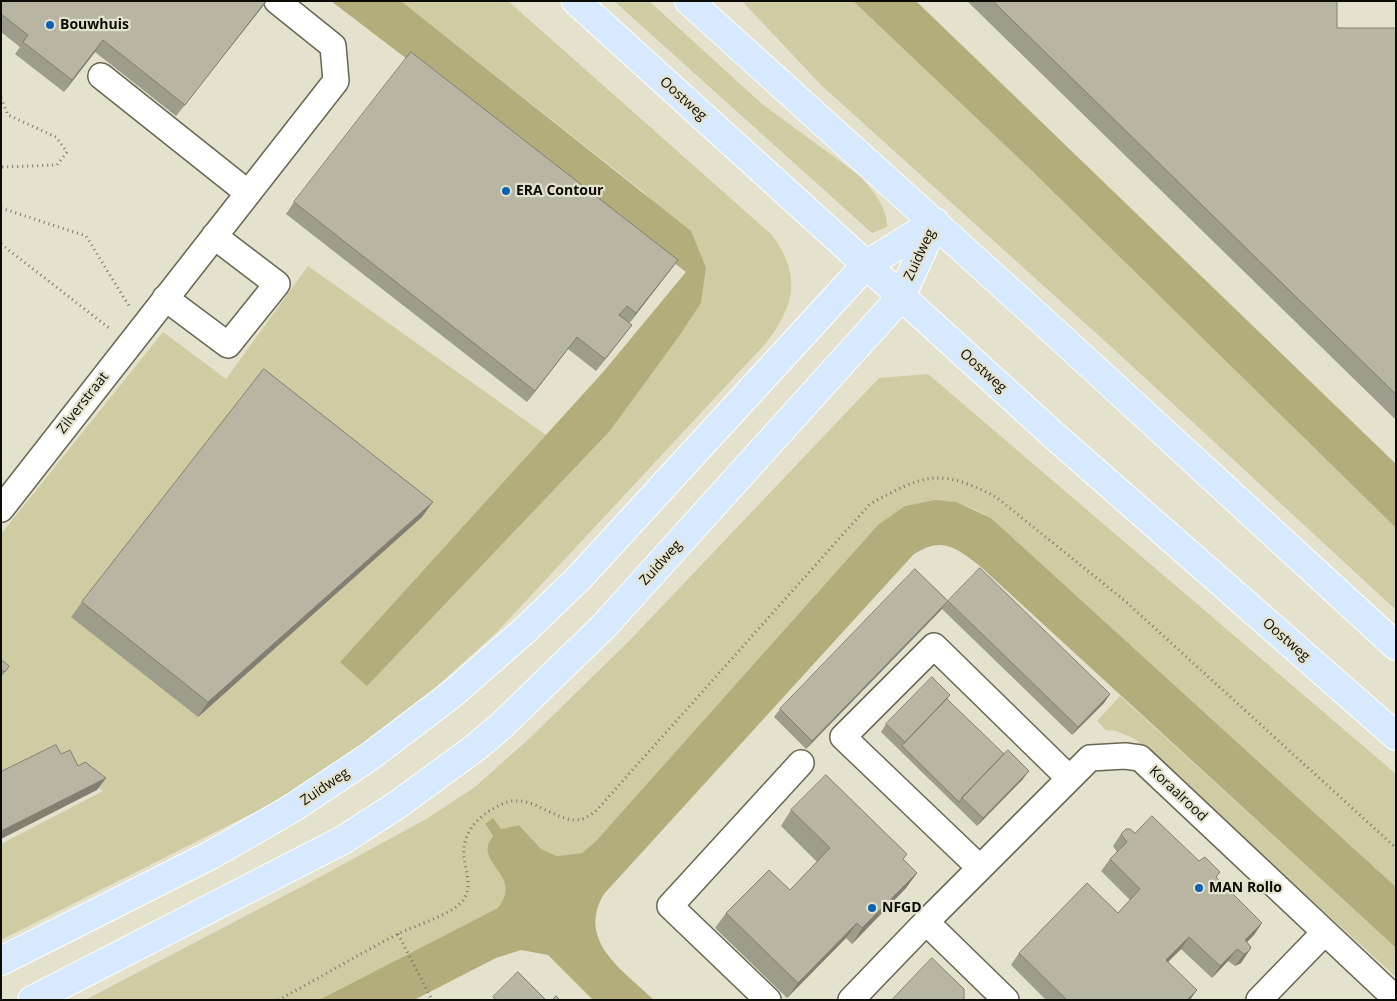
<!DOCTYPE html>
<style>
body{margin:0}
#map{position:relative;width:1397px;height:1001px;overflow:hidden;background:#e4e2cd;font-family:"Open Sans",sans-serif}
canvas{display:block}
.frame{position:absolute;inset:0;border:2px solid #0c0c06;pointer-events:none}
</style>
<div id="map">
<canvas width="1397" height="1001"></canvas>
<div class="frame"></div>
</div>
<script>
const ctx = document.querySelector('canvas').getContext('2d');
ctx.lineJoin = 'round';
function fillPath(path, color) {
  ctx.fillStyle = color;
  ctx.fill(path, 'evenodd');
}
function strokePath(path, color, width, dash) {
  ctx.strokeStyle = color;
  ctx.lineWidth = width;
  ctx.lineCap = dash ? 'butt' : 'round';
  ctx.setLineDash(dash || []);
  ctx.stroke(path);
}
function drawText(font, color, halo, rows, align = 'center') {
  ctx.font = font + ' "Open Sans",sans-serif';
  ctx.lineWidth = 4.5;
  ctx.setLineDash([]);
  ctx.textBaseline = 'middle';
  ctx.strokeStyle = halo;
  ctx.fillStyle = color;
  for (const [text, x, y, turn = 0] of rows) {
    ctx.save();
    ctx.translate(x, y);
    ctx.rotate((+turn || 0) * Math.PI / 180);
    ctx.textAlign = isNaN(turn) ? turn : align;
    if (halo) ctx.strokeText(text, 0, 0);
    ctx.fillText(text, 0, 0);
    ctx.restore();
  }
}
const green = new Path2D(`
 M401,1H508L772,235C802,276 795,305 766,343L497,632L404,716L273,803L1,940V844L103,791L62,760L1,777V534L163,332L226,379L308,266L546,435L340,662L379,673L609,432L701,303L706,268L646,194Z
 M614,1H649L762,104L860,176C872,189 888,208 887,227L872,233Z
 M742,1H853L1029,168L1396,528V610L1118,353L821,85Z
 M928,374L1396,774V887L991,518C956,499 944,498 905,506L597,840L582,853L557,856L541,849L519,825L501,829L485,825L493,836C472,861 525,874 498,909L319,1000H85L320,877L428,818L475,787L531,737L631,639L879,378Z
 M1120,696L1396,948V977L1135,739L1116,731L1106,730L1097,721Z`);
const water = new Path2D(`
 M331,1H401L691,231L706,268L701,303L677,339L609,432L367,686L340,662L604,371L686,272Z
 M853,1H916L1396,464V528L1029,168Z
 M935,500L956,502L991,518L1396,887V948L981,567C957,548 942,535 913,555L604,894C576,941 623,970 654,1000H593L548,955L521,950L496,958L414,1000H319L498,908C525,874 471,863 493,836L485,824L493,818L501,829L519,825L541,849L557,856L582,853L597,840L878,525L905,506Z`);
const path = new Path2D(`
 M1,98L8,115L56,137L67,152L57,165L1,167
 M1,208L86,236L129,306
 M1,244L109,328
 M398,934L432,1000
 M278,1000C318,979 357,955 398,934C415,925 453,915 464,899C472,886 466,872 464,858C461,832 480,814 502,804C531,790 557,826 582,819C586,818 591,814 595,812L870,504C923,475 939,467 996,497L1124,600L1396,848`);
const minor = new Path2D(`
 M101,76L248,193
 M165,298L228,345L277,284L214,236
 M1,509L336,81L333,46L277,1
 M980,868L843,737L934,646L1069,778
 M768,1000L670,906L801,763
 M851,1000L926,922
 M1006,1000L926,922L1090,758L1125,756L1140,758L1396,999
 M1259,1000L1325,932`);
const major = new Path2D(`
 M576,1L1058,439L1396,736
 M689,1L1047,325L1396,646
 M1,961L211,855L291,809L369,757L452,694L524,631L578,579L866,265L935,222
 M32,1000L343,840L397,805L475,748L501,726L604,626L901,297L935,222`);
const wall = new Path2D(`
 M1,1H267L176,116L95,52L64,92L15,54L20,47L1,32Z
 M967,1H1337V28H1396V420Z
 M294,202L678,260L669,272L629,323L632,325L596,371L568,349L527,402L286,214Z
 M422,517L198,717L71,617L82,602Z
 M948,601L1110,694L1104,703L1072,735L942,609Z
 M942,609L806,749L774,717L780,709Z
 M1,663L9,666L2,676H1Z
 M950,695L947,699L1023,779L977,826L881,732L886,724Z
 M791,810L903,860L917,873L906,888L852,944L846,938L787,998L715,928L726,913L790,890L817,862L781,826Z
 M1135,833L1216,877L1262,923L1254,935L1247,942L1251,947L1241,963L1235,966L1228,961L1212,978L1181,949L1168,961L1190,1000H1046L1011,965L1019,953L1118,913L1130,900L1101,871L1110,859L1117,852L1113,846L1121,834Z`);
const shadedWall = new Path2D(`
 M266,1H267L176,116L185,105Z
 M103,40L95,52L64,92L72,80Z
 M678,260L669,272L628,325L636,313Z
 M632,325L623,337L596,371L605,359Z
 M577,337L568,349L527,402L535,391Z
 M433,502L422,517L198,717L208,702Z
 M948,601L942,609L806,749L812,741Z
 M1110,694L1104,703L1072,735L1078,727Z
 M1029,771L1023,779L977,826L983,818Z
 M106,778L97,790L1,839V831Z
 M917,873L906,888L852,944L862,928Z
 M857,923L846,938L787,998L798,983Z
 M1262,923L1254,935L1237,952L1245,940Z
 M1189,937L1181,949L1158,972L1166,960Z
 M1237,949L1228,961L1212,978L1220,966Z
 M1249,951L1241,963L1235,966L1244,954Z
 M1197,990L1190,1000H1187Z`);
const building = new Path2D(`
 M1,1H266L185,105L103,40L72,80L23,42L28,35L1,14Z
 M993,1H1337V28H1396V394Z
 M411,52L678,260L636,313L627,306L619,315L632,325L605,359L577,337L535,391L294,202Z
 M264,369L433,502L208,702L82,602Z
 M980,568L1110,694L1078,727L948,601Z
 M915,569L948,601L812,741L780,709Z
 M3,661L9,666L5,672L1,669V663Z
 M932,677L950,695L905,742L886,724Z
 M947,699L1004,754L962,798L959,802L902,746Z
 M56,745L61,754L70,750L78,766L85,762L106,778L1,831V772Z
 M1008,750L1029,771L983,818L962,798Z
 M826,775L907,854L903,859L917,873L862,928L857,923L798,983L726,913L769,870L790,890L830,848L791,810Z
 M1152,816L1199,861L1205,857L1220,872L1216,877L1262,923L1245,940L1251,947L1249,951L1244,954L1237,949L1220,966L1189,937L1166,960L1197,990L1187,1000H1067L1019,953L1087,883L1118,913L1140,889L1110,859L1127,842L1121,834L1126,829H1130L1135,833Z
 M932,958L964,989V1000H892Z
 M518,972L546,1000H496L493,997Z
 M556,996L560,1000H553Z`);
const markers = [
 [50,25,5,"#0b64b1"],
 [506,191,5,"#0b64b1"],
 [1199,888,5,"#0b64b1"],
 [872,908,5,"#0b64b1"]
];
const poiNames = [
 ["Bouwhuis",60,25],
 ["ERA Contour",516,191],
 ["MAN Rollo",1209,888],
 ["NFGD",882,908]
];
const streetNames = [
 ["Oostweg",683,99,42],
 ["Zuidweg",920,255,-65],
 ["Oostweg",983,371,42],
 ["Zilverstraat",83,403,-52],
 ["Zuidweg",661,563,-48],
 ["Oostweg",1286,640,41],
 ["Zuidweg",325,787,-34],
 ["Koraalrood",1178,794,43]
];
fillPath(green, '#cfcca3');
fillPath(water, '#b2ad7a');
strokePath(minor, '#686754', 28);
strokePath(major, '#fff', 30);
strokePath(path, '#777669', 3, [1, 4]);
strokePath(minor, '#fff', 25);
strokePath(major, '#d6e9fe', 28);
fillPath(wall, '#9e9d8b');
fillPath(shadedWall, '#817f71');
fillPath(building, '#b8b6a2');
strokePath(building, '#817f71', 1);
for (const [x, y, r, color] of markers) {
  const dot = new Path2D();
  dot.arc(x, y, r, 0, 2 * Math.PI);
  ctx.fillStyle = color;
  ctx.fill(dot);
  strokePath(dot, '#e4e2cd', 2);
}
drawText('bold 14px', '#0c0c06', '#e4e2cd', poiNames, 'left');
drawText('14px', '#0c0c06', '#e4e2cd', streetNames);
</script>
